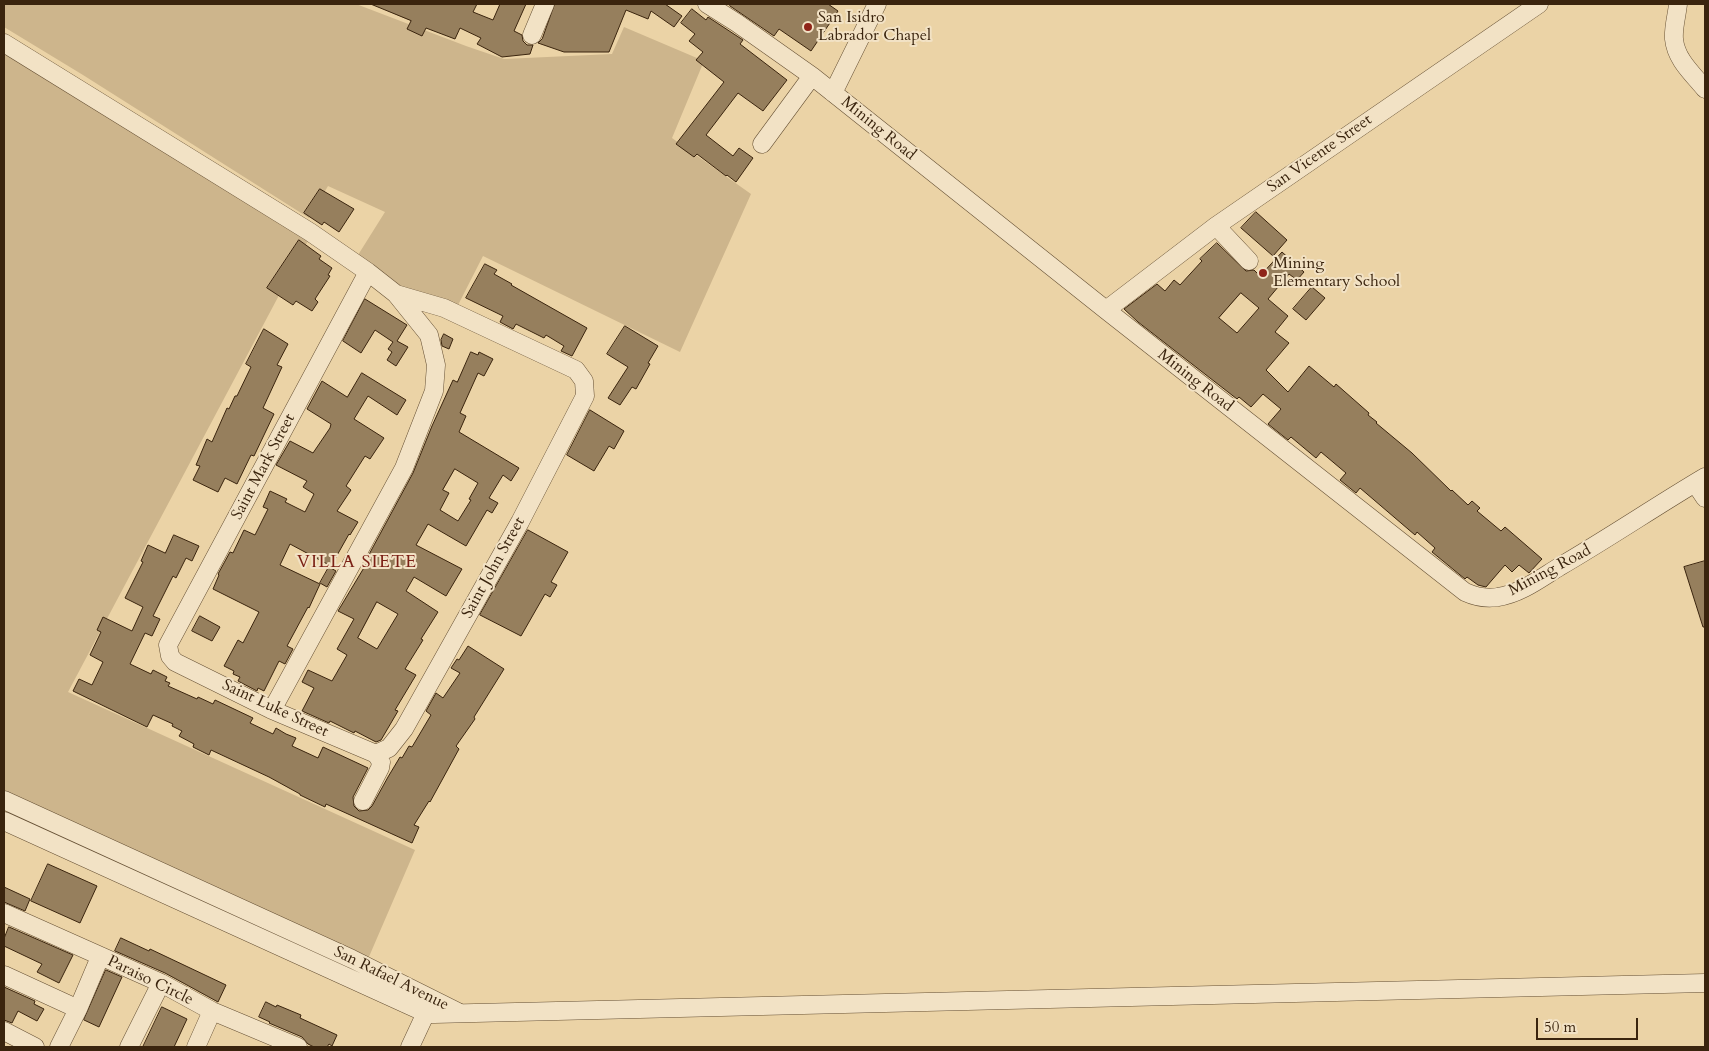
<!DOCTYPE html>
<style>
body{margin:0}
#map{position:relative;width:1709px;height:1051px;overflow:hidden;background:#ebd3a6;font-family:Cardo,serif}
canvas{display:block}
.frame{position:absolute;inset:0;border:5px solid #3a240e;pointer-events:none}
.scale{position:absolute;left:1536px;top:1018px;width:102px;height:22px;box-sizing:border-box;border:2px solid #3a240e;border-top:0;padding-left:6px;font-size:15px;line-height:18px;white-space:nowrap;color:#3a240e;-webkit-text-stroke:4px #f2e2c5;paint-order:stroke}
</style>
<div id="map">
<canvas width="1709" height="1051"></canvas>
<div class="frame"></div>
<div class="scale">50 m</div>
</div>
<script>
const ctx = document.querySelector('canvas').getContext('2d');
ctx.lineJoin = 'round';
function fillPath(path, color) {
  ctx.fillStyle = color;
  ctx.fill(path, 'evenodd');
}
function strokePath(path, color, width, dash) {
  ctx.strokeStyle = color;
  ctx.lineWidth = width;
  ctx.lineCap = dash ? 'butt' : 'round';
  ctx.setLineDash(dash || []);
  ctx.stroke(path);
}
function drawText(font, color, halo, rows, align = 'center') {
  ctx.font = font + ' Cardo,serif';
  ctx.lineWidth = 4;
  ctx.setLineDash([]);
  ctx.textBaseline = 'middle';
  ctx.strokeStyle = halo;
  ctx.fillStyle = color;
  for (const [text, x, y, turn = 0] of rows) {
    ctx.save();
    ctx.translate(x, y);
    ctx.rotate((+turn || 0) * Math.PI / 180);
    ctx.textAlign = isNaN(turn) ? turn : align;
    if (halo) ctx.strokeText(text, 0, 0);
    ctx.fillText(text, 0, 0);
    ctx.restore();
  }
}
const green = new Path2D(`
 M4,4H356L466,46L504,59L612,54L624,27L704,61L672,138L751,194L680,352L483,256L456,309L402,290L358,255L385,212L328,186L309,218L83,75L4,27Z
 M4,52L310,237L68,692L415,850L368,959L4,791Z`);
const building = new Path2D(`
 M371,4H477L473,12L493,20L500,4H526L514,31L522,35L523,41L527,45H533L530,54L502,57L477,44L481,38L460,28L455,39L426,28L422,36L407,29L411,21Z
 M555,4H665L682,16L674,27L651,11L648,19L626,10L609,52H564L538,43L542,39Z
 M731,4H828L838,11L811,51L779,29L774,36L730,6Z
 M692,9L706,20L708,17L743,40L740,44L787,80L763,111L738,93L706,135L733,156L739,148L753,158L736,182L727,175L726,176L697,154L694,157L676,144L724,82L696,60L703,52L689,41L695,34L681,23Z
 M320,189L354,209L339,232L324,222L322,225L304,213Z
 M1256,212L1287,240L1273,256L1241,228Z
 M299,240L321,256L319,259L332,268L328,275L330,276L315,299L318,302L312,311L296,301L293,305L267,288Z
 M1217,243L1246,271L1254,270L1260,276L1282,252L1304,272L1297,280L1289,274L1268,299L1288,316L1275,332L1289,343L1266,370L1288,392L1309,366L1334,387L1336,384L1369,413L1368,415L1377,422L1376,423L1412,453L1451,491L1452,490L1468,505L1472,501L1480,508L1477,511L1501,531L1505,527L1542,559L1529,573L1519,565L1512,572L1505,565L1486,587L1478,585L1467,577L1465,579L1432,552L1435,548L1417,532L1415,535L1360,488L1356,493L1340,480L1346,473L1321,452L1316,458L1291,437L1288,440L1268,424L1281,409L1263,394L1251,407L1239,397L1237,399L1138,322L1124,309L1157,284L1165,291L1174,280L1180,285L1202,261L1200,259ZM1241,293L1259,308L1237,333L1219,318Z
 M485,264L497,270L494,274L512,284L511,285L587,328L572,356L561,351L564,346L546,335L544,338L516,324L513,329L500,322L503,316L466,298Z
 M1312,287L1325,298L1306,320L1293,309Z
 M365,299L407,325L397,341L408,347L396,366L387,360L392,352L388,349L393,342L375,330L361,353L343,341Z
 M625,326L658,346L648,363L650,364L636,389L632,387L620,405L608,398L628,367L607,354Z
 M264,329L288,344L277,365L282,367L263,408L274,414L254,456L251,455L237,484L225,478L218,492L193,480L200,466L196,465L207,439L212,442L227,408L229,409L235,396H237L251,367L246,364Z
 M444,334L453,339L449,349L442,346L441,340Z
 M471,352L478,355L479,352L493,359L484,376L478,373L460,413L466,416L459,432L519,468L511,481L503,475L489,498L498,503L492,513L487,510L466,546L428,524L416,545L462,569L446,596L414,577L406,591L438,612L421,639L423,640L405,669L416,675L395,710L398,711L381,740L376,742L355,731L354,733L330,721L329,723L302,711L314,688L302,682L308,670L332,681L347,655L337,649L354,619L338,611L368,561L366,560L413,473L432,426L453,380L457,382ZM455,469L478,483L469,499L471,500L458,521L440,510L449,493L443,490ZM377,602L398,614L377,649L358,638Z
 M362,373L406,400L397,415L368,396L354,419L384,438L370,459L365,456L346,486L351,490L337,511L358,522L350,535L349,534L331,566L290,544L280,565L320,584L309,608L308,607L287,646L293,649L285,664L279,661L264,691L258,688L257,691L238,681L240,677L233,674L234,671L224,666L238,640L243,643L259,612L213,589L219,575L218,574L230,552L233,553L244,530L255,535L268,509L263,507L270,491L287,499L285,502L305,512L314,494L303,487L307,481L276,465L290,441L313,453L330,428L331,424L307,409L322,381L347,397Z
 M590,410L624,431L614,449L609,446L594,471L567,455Z
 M528,530L568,552L551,582L557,585L550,597L545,594L521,636L480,615Z
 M174,535L199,546L192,561L186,558L176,578L173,576L153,616L160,619L152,636L145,633L130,664L151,674L153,670L167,677L165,681L170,683L168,686L197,699L198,697L213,704L215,700L253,718L250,723L273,734L276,728L286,734L296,738L292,746L318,758L323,747L368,768L353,797L354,806L359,811L368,810L372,806L388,777L400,757L402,758L409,746L412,747L431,715L426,711L436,693L443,698L460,673L451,668L457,659L459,660L468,646L504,669L474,717L475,719L456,746L459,749L430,802L429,801L414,825L419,827L412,843L326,804L325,807L300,795V794L269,777L211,750L209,755L193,747L194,744L179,736L182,731L172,726L173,724L153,715L147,727L73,691L79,679L92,685L103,662L90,655L101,632L97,630L103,617L132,631L143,607L125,598L143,562L141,561L148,545L165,553Z
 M1705,561V627H1703L1684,567Z
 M329,567L336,571L327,587L320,583Z
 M200,616L220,627L212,641L192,631Z
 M48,864L97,886L80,923L31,901Z
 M4,887L30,899L25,911L4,902Z
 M9,927L73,955L59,983L37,972L42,964L4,946V939Z
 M121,938L149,951L150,949L226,985L218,1002L165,973L115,951Z
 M106,970L122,977L99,1027L84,1020Z
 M4,987L35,1001L34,1004L44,1009L37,1021L18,1011L12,1023L4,1020Z
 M266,1002L276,1007L277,1005L301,1015L300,1018L337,1035L332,1046L329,1044L327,1047H314L308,1044L302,1037L269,1023L270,1022L259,1017Z
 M162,1007L187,1019L174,1047H143Z`);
const minor = new Path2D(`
 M707,4L737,23L812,76L1106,310L1465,592C1476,597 1486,599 1498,597C1520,594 1541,578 1559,567C1609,538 1656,506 1705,477
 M1678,4C1677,15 1673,28 1674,39C1676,60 1693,74 1705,89
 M532,35L545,4
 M4,43L310,232L368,272L396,294L444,308L576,370L584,381L585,396L520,522L404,729L389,748L376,754
 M833,93L877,4
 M762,144L812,76
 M1216,226L1249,261
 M368,272L168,645L170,656L175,662L272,710L376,754
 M1106,310L1216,226L1539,4
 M1695,483L1705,498
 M272,710L404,468L434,391L436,365L429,335L396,294
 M4,800L352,959L458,1012
 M363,801L380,768L381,762L376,754
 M4,821L426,1013L434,1014L1705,983
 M4,913L161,983L212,1011L298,1047
 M4,975L78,1009
 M4,1031L35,1047
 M59,1047L78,1009L100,957
 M129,1047L161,983
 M196,1047L212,1011
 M410,1047L431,1002`);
const markers = [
 [808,27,5,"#8f2418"],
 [1263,273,5,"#8f2418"]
];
const poiNames = [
 ["San Isidro",818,18],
 ["Labrador Chapel",818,36],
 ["Mining",1273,264],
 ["Elementary School",1273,282]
];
const streetNames = [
 ["Mining Road",878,129,39],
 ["San Vicente Street",1320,154,-35],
 ["Mining Road",1195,381,38],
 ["Saint Mark Street",264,467,-62],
 ["Saint John Street",494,568,-61],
 ["Mining Road",1550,571,-28],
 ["Saint Luke Street",275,709,25],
 ["San Rafael Avenue",391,979,26],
 ["Paraiso Circle",150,981,26]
];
const neighbourhoodNames = [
 ["VILLA SIETE",357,563]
];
fillPath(green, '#cdb58c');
fillPath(building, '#967f5d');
strokePath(building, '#3a240e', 1);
strokePath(minor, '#665034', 19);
strokePath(minor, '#f2e2c5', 18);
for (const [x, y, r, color] of markers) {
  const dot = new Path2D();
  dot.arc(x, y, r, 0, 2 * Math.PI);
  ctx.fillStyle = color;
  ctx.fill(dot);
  strokePath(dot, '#f2e2c5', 2);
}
drawText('16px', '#3a240e', '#f2e2c5', poiNames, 'left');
drawText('16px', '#3a240e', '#f2e2c5', streetNames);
ctx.letterSpacing = '1px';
drawText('18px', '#7a1f14', '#f2e2c5', neighbourhoodNames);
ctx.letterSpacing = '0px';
</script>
